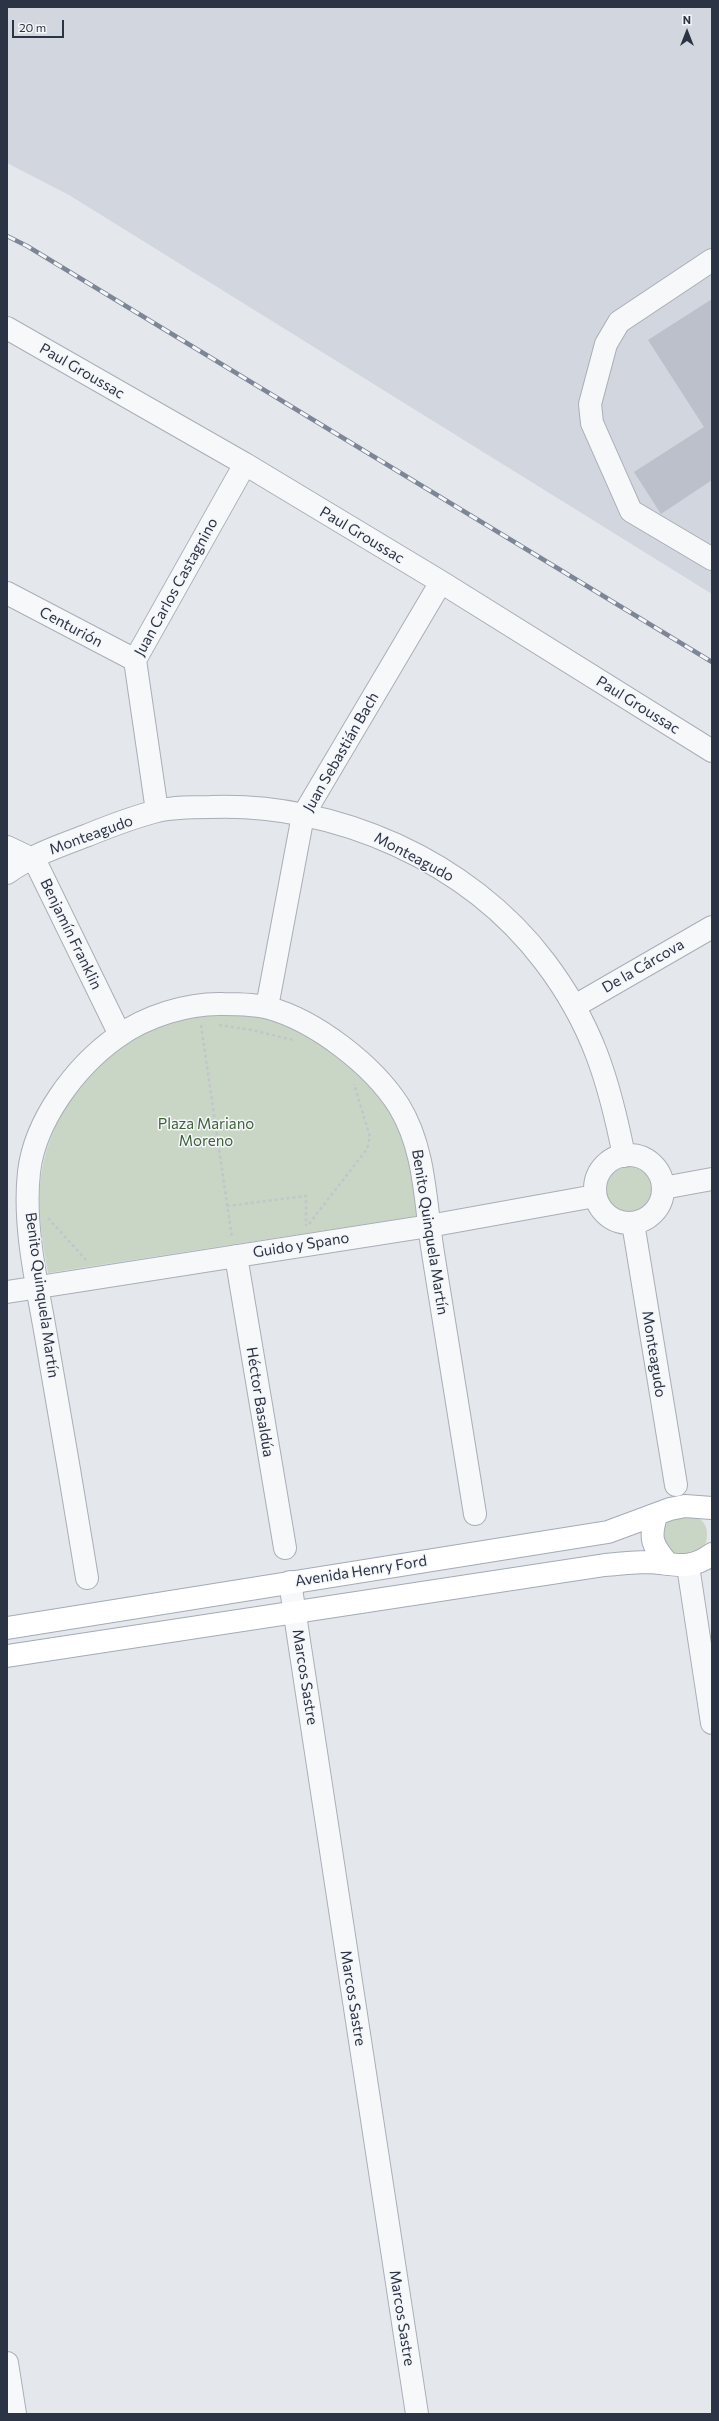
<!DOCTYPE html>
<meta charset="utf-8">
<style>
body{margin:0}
#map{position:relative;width:719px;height:2421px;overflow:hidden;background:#e4e7ec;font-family:Commissioner,sans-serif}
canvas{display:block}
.frame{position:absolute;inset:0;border:8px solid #2b3445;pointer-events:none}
.north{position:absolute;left:667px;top:12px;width:40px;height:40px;-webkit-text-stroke:3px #f4f6f9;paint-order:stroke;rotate:0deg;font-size:11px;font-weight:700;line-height:16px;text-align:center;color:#2b3445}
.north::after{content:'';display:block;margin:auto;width:14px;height:18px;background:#2b3445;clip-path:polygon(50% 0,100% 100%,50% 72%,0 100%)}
.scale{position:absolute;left:12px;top:20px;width:52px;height:18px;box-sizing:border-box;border:2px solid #2b3445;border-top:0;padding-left:5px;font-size:12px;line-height:14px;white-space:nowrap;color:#2b3445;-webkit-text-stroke:3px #f4f6f9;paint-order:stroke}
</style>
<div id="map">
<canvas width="719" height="2421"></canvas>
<div class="frame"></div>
<div class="north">N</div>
<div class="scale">20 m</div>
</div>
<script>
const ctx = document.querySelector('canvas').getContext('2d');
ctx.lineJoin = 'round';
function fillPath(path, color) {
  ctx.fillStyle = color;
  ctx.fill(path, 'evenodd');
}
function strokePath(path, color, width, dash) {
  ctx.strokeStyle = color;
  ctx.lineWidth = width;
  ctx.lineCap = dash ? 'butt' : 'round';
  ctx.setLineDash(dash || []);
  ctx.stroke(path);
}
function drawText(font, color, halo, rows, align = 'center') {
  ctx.font = font + ' Commissioner,sans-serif';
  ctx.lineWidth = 3;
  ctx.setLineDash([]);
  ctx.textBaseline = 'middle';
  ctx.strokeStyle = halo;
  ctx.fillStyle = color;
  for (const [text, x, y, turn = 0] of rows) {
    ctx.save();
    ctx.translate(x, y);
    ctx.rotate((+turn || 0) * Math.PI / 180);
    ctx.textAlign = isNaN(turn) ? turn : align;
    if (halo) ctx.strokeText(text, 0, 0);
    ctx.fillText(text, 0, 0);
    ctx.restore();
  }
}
const built = new Path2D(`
 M7,7H712V594L69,195L7,163Z`);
const green = new Path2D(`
 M236,1013L271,1016L303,1028L359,1067L406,1130L424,1215L48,1273C43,1245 38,1217 40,1189C44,1113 103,1040 176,1020C195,1015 217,1015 236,1013Z
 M606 1190a23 23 0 1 1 46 0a23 23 0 1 1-46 0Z
 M673,1516C679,1516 691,1514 696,1517C709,1522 709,1537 704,1548L678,1558L663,1543V1528Z`);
const building = new Path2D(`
 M712,299V480L661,514L634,472L704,427L648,340Z`);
const path = new Path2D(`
 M201,1025L232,1238
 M219,1025L252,1030L293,1040
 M227,1206L306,1196V1226
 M48,1218L86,1260
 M309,1224L367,1149L370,1137L354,1084`);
const minor = new Path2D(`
 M712,260L619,322L606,344L590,404L592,423L631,511L712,559
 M7,328L245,464L441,582L712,751
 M7,593L135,660
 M157,811L135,660L245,464
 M7,847L28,857L38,867L120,1035
 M7,873C32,855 59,846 88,835C110,826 134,817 157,811C174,807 192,807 210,807C335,802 469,861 545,962C592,1024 609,1080 624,1156
 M575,1006L712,927
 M267,1007L301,826L308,807L441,582
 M595 1189a34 34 0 1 1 68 0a34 34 0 1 1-68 0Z
 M663,1188L712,1179
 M633,1223L676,1485
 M236,1256L285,1548
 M7,1292L429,1226L595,1196
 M688,1566L712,1723
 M87,1578C74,1497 60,1417 46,1336C37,1284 23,1226 29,1172C35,1120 76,1066 117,1037C146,1016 188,1003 223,1004C238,1004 255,1004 269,1008C316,1021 373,1065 399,1106C426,1150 425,1204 433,1253C447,1340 461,1427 475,1514
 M290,1582L417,2414
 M7,2363L15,2414`);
const major = new Path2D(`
 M656,1516C649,1539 652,1545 668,1564
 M7,1628L608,1532L670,1509L685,1506L712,1508
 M7,1656L605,1565C619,1564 633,1562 648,1562C674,1563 688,1572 712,1554`);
const rail = new Path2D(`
 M7,236L27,246L712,662`);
const streetNames = [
 ["Paul Groussac",82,371,30],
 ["Paul Groussac",362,535,31],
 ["Juan Carlos Castagnino",176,587,-61],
 ["Centurión",71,627,28],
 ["Paul Groussac",638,705,32],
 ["Juan Sebastián Bach",341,752,-60],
 ["Monteagudo",91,835,-20],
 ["Monteagudo",414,857,28],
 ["Benjamín Franklin",71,934,64],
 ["De la Cárcova",643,966,-30],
 ["Benito Quinquela Martín",430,1232,81],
 ["Guido y Spano",301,1245,-9],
 ["Benito Quinquela Martín",42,1295,82],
 ["Monteagudo",654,1354,81],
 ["Héctor Basaldúa",260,1402,81],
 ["Avenida Henry Ford",361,1571,-9],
 ["Marcos Sastre",305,1677,81],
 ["Marcos Sastre",353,1998,81],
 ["Marcos Sastre",402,2318,81]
];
const parkNames = [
 ["Plaza Mariano",206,1124],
 ["Moreno",206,1141]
];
fillPath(built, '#d2d6de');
fillPath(green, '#c9d6c5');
fillPath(building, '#bbc0ca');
strokePath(minor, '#a9aeb7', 24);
strokePath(major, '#a3abb8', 24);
strokePath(path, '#c2c5cb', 2.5, [3, 3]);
strokePath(minor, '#f7f8fa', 22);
strokePath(major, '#fff', 22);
strokePath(rail, '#7d8696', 4.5);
strokePath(rail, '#f4f6f9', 3, [9]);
drawText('15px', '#2b3445', '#f4f6f9', streetNames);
drawText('15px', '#3f6138', '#f4f6f9', parkNames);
</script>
